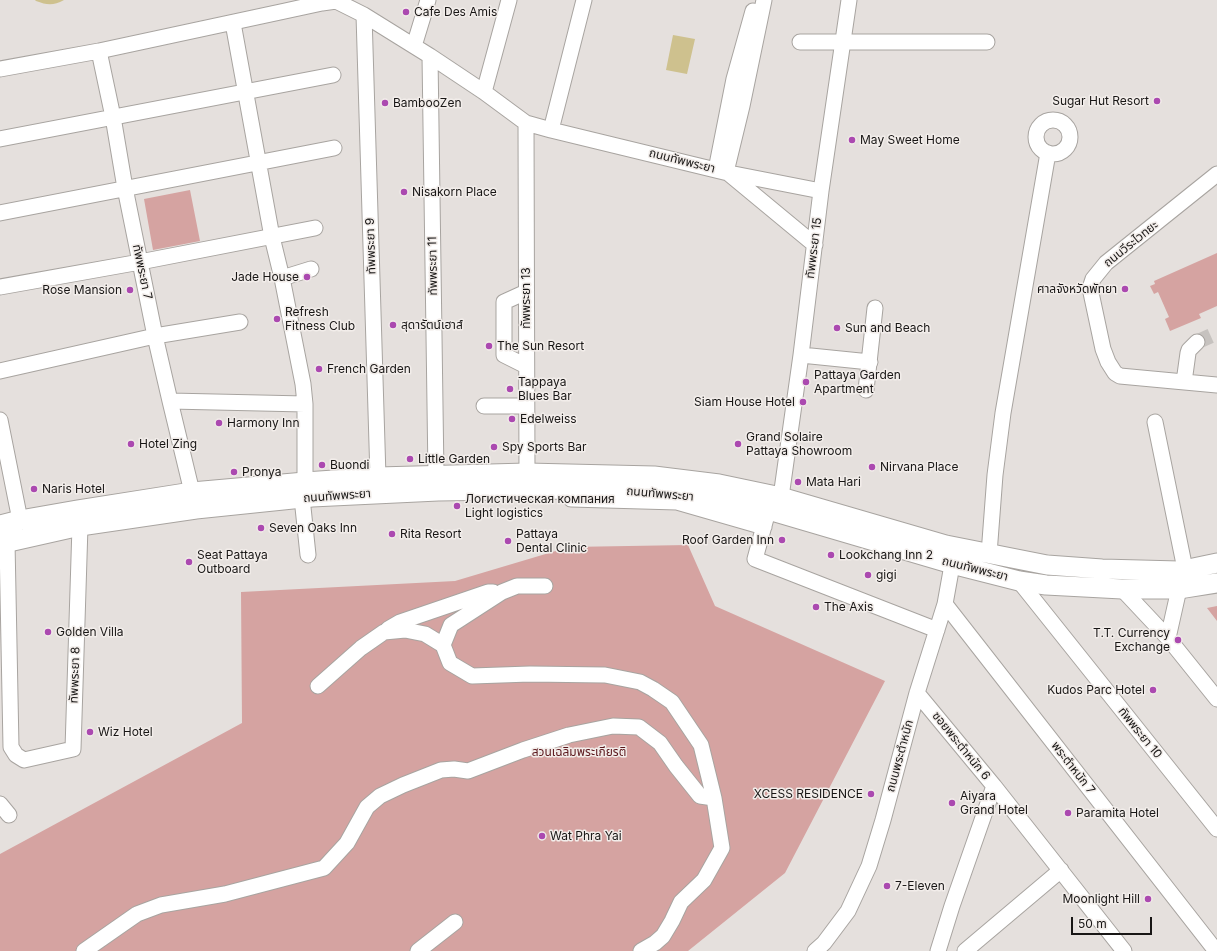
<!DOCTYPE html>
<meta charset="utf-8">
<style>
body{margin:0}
#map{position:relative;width:1217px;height:951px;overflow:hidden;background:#e5e0dd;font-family:Inter,sans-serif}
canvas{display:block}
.scale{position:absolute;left:1071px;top:917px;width:81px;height:18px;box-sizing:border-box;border:2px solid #181615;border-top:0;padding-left:5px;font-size:12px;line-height:14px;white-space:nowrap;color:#181615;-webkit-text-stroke:3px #f2edea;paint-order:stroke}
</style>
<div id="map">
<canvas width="1217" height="951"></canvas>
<div class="scale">50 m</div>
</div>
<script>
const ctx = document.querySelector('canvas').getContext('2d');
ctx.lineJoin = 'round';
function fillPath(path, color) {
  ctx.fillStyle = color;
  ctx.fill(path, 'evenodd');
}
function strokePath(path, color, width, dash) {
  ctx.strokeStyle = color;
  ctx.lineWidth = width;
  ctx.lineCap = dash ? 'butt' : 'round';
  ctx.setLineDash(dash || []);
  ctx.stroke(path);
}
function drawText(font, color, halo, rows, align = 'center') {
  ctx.font = font + ' Inter,"Noto Sans Thai",sans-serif';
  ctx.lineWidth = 3;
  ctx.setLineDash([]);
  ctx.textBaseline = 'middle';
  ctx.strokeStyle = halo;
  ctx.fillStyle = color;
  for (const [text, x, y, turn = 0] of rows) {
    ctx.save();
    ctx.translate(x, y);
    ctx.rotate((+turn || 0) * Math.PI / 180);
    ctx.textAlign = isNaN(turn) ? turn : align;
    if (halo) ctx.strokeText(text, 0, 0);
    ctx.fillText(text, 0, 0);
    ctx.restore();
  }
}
const green = new Path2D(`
 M190,190L200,241L153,250L144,199Z
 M1217,253V306L1199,314L1201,318L1170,331L1165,319L1169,317L1158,292L1154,294L1150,286L1155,284L1154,281Z
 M688,545L715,606L885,681L785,873L688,951H0V854L242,723L241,592L455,581L569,547Z
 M1217,606V621L1207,608Z`);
const water = new Path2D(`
 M35,0H64C53,6 47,5 36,1Z
 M673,35L695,39L687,74L666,70Z`);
const minorTunnel = new Path2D(`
 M1197,342L1217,333`);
const minor = new Path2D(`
 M364,15L378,477
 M233,23L272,237L282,278L303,384L305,404V482
 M800,42H987
 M414,46L428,0
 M99,51L113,117L125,188L155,336L170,401L192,492
 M430,56L436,475
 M0,69L99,51L285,11L322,3L336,1L364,15L430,56L484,92L526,123L551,130L728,173L815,245
 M484,92L509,0
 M1036 137a17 17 0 1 1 34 0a17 17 0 1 1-34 0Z
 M526,123L527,473
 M551,130L584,0
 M0,139L333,75
 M716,170L734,79L753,11
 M726,172L742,106L764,0
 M729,173L821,191
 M1217,174L1106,263L1093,279L1090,288L1103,349L1108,362L1115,373L1120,376L1217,385
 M0,213L334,148
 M282,278L311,269
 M0,287L140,262L315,228
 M526,292L504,302V355L526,366
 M801,355L870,362
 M0,371L155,336L240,322
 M1184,382L1188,353L1189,350L1197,342
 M866,390L875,308
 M170,401L305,404
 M484,406H526
 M0,420L20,520
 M1155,422L1185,569
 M571,490V499L677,502L764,527
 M781,497L801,355L821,191L849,0
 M302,498L308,555
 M768,511L755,559L937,630
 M7,542L11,747L16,755L24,760L73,749L80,526
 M989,554L995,475L1003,413L1048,153
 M1019,581L1217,829
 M545,586H517L502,592L451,625L443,645L450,663L472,676L530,674L605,675L640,682L653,689L672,702L701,745L714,798
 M1122,589L1168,638L1217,699
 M945,604L1216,951
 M388,629L400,622L488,592H493
 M1168,638L1179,589
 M318,686L361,648L384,632L405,630L425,634L443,645
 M917,693L994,786L1124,951
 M0,804L9,815
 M84,951L137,914L161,905L225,894L324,868L347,843L367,807L380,796L403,785L441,770L454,769L468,771L523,750L569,735L613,726L639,727L660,743L676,766L700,796L714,798L722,848L704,880L681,902L672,921L663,936L655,943L641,951
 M418,951L455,922
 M815,951L824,943L848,911L869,866L883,820L917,693L945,604L954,554
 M938,951L952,906L994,786
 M965,951L1061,870`);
const major = new Path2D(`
 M0,525L20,520L77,510L192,492L305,482L378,477L527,473L654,476L719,484L781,497L946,545L1047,565L1102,569L1179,571L1217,563
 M0,544L80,526L196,509L312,497L438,491L563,489L653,492L715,500L775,512L952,564L1019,581L1046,585L1122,589H1179L1217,583`);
const markers = [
 [406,12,4,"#ab49b0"],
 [1157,101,4,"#ab49b0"],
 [385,103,4,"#ab49b0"],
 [852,140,4,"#ab49b0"],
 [404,192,4,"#ab49b0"],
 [307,277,4,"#ab49b0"],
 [1125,289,4,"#ab49b0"],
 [130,290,4,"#ab49b0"],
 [277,319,4,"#ab49b0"],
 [393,325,4,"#ab49b0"],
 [837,328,4,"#ab49b0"],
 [489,346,4,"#ab49b0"],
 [319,369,4,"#ab49b0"],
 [806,382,4,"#ab49b0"],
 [510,389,4,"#ab49b0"],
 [803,402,4,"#ab49b0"],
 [512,419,4,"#ab49b0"],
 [219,423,4,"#ab49b0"],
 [131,444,4,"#ab49b0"],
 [738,444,4,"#ab49b0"],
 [494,447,4,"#ab49b0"],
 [410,459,4,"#ab49b0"],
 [322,465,4,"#ab49b0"],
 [872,467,4,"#ab49b0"],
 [234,472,4,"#ab49b0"],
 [798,482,4,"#ab49b0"],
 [34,489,4,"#ab49b0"],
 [457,506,4,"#ab49b0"],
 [261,528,4,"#ab49b0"],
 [392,534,4,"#ab49b0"],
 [782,540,4,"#ab49b0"],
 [508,541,4,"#ab49b0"],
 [831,555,4,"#ab49b0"],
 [189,562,4,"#ab49b0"],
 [868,575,4,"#ab49b0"],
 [816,607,4,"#ab49b0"],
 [48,632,4,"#ab49b0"],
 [1178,640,4,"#ab49b0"],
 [1153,690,4,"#ab49b0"],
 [90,732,4,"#ab49b0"],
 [871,794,4,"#ab49b0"],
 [952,803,4,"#ab49b0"],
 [1068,813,4,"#ab49b0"],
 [542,836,4,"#ab49b0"],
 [887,886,4,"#ab49b0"],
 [1148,899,4,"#ab49b0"]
];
const poiNames = [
 ["Cafe Des Amis",414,12],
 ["Sugar Hut Resort",1149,101,"right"],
 ["BambooZen",393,103],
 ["May Sweet Home",860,140],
 ["Nisakorn Place",412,192],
 ["Jade House",299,277,"right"],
 ["ศาลจังหวัดพัทยา",1117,289,"right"],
 ["Rose Mansion",122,290,"right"],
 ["Refresh",285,312],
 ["Fitness Club",285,326],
 ["สุดารัตน์เฮาส์",401,325],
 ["Sun and Beach",845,328],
 ["The Sun Resort",497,346],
 ["French Garden",327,369],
 ["Pattaya Garden",814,375],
 ["Apartment",814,389],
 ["Tappaya",518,382],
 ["Blues Bar",518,396],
 ["Siam House Hotel",795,402,"right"],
 ["Edelweiss",520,419],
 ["Harmony Inn",227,423],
 ["Grand Solaire",746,437],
 ["Pattaya Showroom",746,451],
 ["Hotel Zing",139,444],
 ["Spy Sports Bar",502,447],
 ["Little Garden",418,459],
 ["Buondi",330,465],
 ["Nirvana Place",880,467],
 ["Pronya",242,472],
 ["Mata Hari",806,482],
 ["Naris Hotel",42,489],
 ["Логистическая компания",465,499],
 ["Light logistics",465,513],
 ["Seven Oaks Inn",269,528],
 ["Rita Resort",400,534],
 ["Pattaya",516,534],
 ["Dental Clinic",516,548],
 ["Roof Garden Inn",774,540,"right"],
 ["Seat Pattaya",197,555],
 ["Outboard",197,569],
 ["Lookchang Inn 2",839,555],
 ["gigi",876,575],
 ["The Axis",824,607],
 ["Golden Villa",56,632],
 ["T.T. Currency",1170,633,"right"],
 ["Exchange",1170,647,"right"],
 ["Kudos Parc Hotel",1145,690,"right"],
 ["Wiz Hotel",98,732],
 ["XCESS RESIDENCE",863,794,"right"],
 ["Aiyara",960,796],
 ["Grand Hotel",960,810],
 ["Paramita Hotel",1076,813],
 ["Wat Phra Yai",550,836],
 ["7-Eleven",895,886],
 ["Moonlight Hill",1140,899,"right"]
];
const streetNames = [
 ["ถนนทัพพระยา",682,161,14],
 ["ถนนวีระไวทยะ",1131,244,-39],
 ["ทัพพระยา 9",371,246,-92],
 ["ทัพพระยา 15",814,248,-83],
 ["ทัพพระยา 11",433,266,-91],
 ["ทัพพระยา 7",142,272,78],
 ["ทัพพระยา 13",526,298,-90],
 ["ถนนทัพพระยา",660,494,5],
 ["ถนนทัพพระยา",337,496,-4],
 ["ถนนทัพพระยา",975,569,14],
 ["ทัพพระยา 8",75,675,-88],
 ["ทัพพระยา 10",1140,733,51],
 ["ซอยพระตำหนัก 6",961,746,51],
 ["ถนนพระตำหนัก",900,756,-75],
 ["พระตำหนัก 7",1073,768,52]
];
const parkNames = [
 ["สวนเฉลิมพระเกียรติ",579,752]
];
fillPath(green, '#d5a3a1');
fillPath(water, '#cec18e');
strokePath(minorTunnel, '#c6c2bf', 15, [15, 8]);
strokePath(minor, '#a8a4a0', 17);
strokePath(major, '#a8a4a0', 21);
strokePath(minor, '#fff', 15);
strokePath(major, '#fff', 19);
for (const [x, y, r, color] of markers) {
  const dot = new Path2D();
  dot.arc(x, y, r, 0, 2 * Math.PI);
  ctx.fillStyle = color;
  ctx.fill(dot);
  strokePath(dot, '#f2edea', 1.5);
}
drawText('12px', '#181615', '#f2edea', poiNames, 'left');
drawText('12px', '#181615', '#f2edea', streetNames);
drawText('12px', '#5a161b', '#f2edea', parkNames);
</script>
